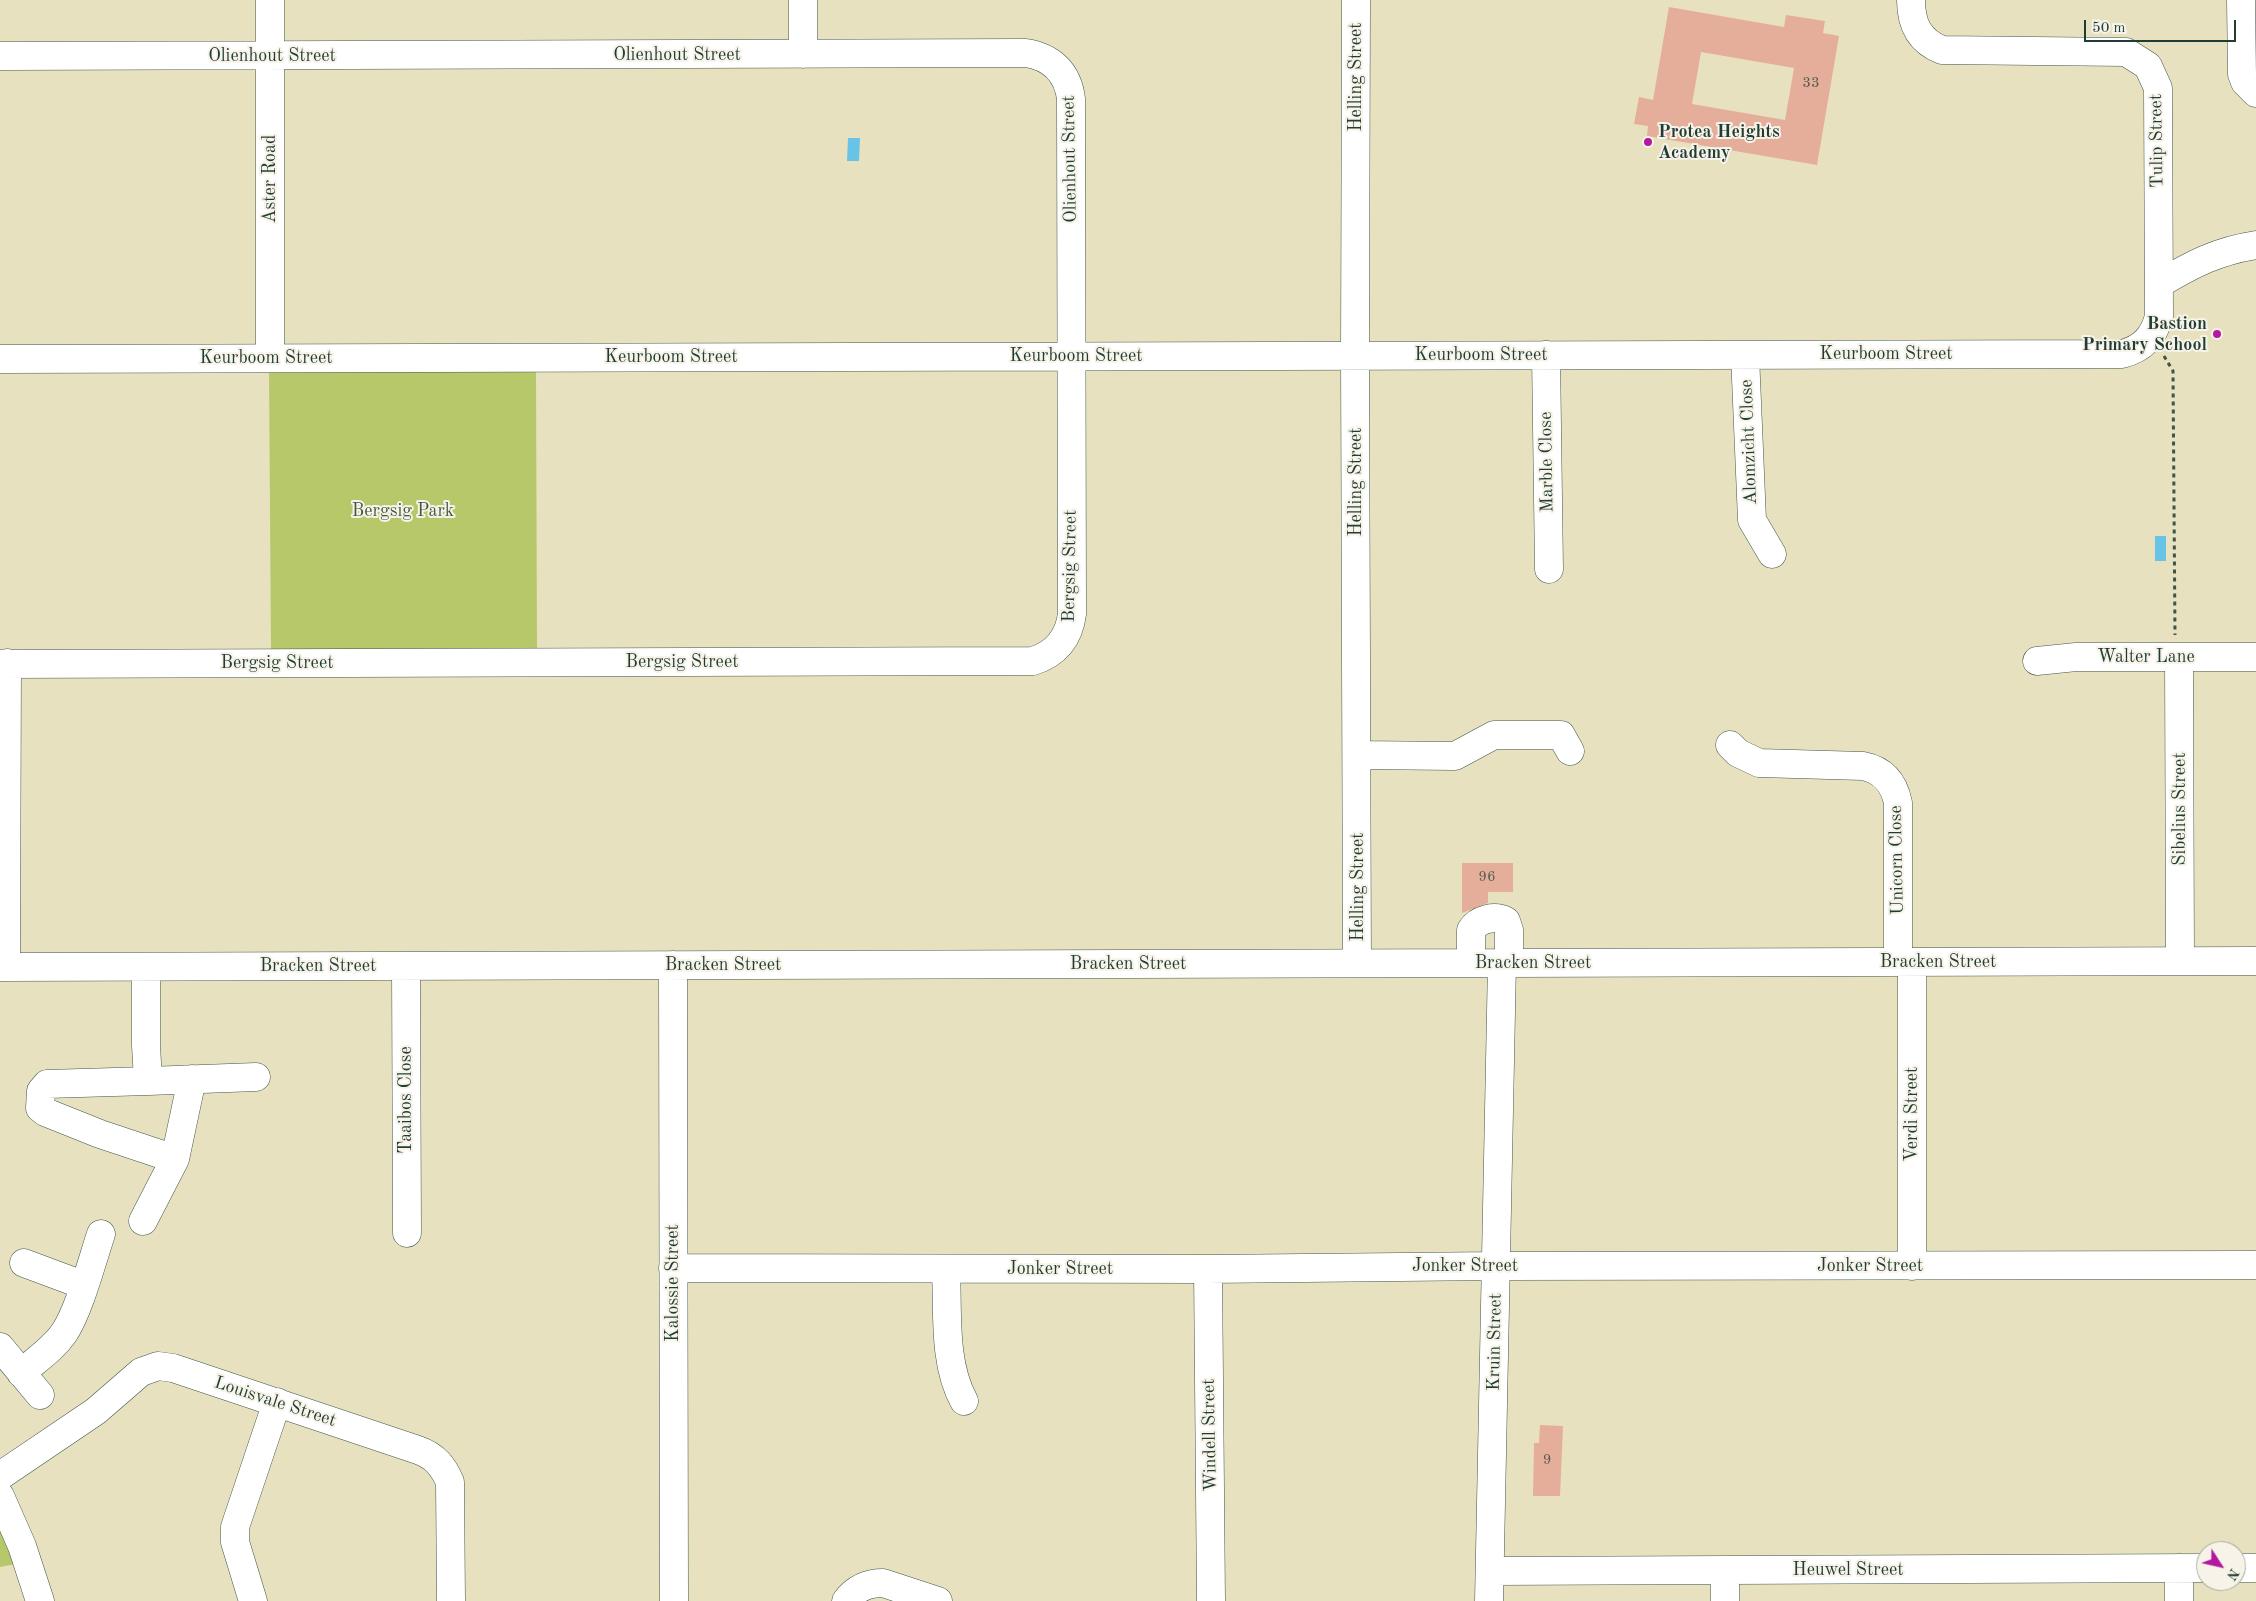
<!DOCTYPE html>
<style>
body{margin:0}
#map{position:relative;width:2256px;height:1601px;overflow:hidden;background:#e8e1bf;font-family:"Old Standard TT",serif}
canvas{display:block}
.north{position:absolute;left:2196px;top:1541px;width:50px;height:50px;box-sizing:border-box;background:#f7f3e8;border:1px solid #a1aaa0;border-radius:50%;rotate:125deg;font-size:14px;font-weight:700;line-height:20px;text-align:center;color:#1f3d34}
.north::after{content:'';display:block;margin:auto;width:18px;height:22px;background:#b5179e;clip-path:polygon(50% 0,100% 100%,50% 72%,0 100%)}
.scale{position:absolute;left:2084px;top:20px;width:152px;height:22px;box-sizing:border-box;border:2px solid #1f3d34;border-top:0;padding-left:6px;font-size:15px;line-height:18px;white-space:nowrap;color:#1f3d34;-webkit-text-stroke:4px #f7f3e8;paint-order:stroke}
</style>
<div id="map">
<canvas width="2256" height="1601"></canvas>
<div class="north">N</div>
<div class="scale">50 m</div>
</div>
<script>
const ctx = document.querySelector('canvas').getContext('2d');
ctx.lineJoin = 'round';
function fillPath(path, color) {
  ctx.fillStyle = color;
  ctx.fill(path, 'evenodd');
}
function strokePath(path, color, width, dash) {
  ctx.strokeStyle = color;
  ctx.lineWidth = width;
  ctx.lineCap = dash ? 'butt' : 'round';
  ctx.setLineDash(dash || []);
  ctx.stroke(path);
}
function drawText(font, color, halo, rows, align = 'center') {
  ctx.font = font + ' "Old Standard TT",serif';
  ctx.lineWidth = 4;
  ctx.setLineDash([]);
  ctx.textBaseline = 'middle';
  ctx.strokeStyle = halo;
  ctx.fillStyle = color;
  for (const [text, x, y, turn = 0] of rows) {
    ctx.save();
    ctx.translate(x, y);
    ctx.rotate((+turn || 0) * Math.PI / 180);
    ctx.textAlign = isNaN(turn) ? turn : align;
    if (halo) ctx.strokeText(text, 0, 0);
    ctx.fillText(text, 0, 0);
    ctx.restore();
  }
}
const green = new Path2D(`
 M536,370L537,650H271L269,371Z
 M0,1527L16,1564L0,1567Z`);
const water = new Path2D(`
 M848,138H860L859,161H847Z
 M2155,536H2166V561H2155Z`);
const building = new Path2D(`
 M1669,7L1784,27L1786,15L1825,21L1823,33L1839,36L1817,165L1647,136L1648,126L1634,124L1639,97L1653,100ZM1701,52L1794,68L1785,120L1692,104Z
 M1462,863H1513V892H1488V903L1462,913Z
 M1540,1425L1563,1426L1560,1496H1533L1534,1443H1539Z`);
const path = new Path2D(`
 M2164,356L2173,371L2175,635`);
const minor = new Path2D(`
 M270,0V358
 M1356,0L1355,356L1357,963
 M2241,0L2242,74L2245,82L2256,93
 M803,54V0
 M0,56L1026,53C1052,57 1068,73 1071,99L1072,614C1069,638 1056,654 1033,661L0,664
 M2159,284C2193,264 2217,251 2256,245
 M1546,355L1549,569
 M1745,355L1752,520L1772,554
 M0,359L2122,354C2142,349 2154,337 2159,316L2158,88L2148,66L2126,52L1942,50C1919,41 1911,24 1911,0
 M2179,657L2180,961
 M2037,661L2076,657H2256
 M1730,745L1738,753L1759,763L1863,766C1883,770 1894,783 1898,803V962
 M1358,755L1455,756L1494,735H1561L1570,751
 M1912,962V1266
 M1471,963V930C1478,919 1495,915 1506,921L1509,930V963
 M673,965L674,1601
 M406,966L407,1233
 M0,967L2256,961
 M6,967L7,663
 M146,967V1045L148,1081L47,1084L41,1091L40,1108L45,1112L100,1134L175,1159L192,1079
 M148,1081L256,1077
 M143,1221L175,1159
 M24,1263L83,1285
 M673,1268L1208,1269L1496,1266L2256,1265
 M946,1269C948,1312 943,1363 964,1401
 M1208,1269L1211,1601
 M0,1347L40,1395
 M21,1373C36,1360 53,1349 64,1333C79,1311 92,1261 101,1234
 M0,1476L96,1411L141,1372L158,1366L173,1368L418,1450C435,1456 443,1466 450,1482L451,1601
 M0,1496L22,1546L40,1601
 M2179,1568V1601
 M2236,1568H2256
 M1490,1571L2206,1568
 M253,1601L235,1542V1527L277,1402
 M846,1601C856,1588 867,1583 883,1583L938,1601
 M1489,1601L1502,963
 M1725,1601V1571`);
const markers = [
 [1648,142,5,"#b5179e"],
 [2217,334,5,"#b5179e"]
];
const numberNames = [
 ["33",1811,83],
 ["96",1487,877],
 ["9",1547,1460]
];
const streetNames = [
 ["Olienhout Street",677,55],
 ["Olienhout Street",272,56],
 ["Helling Street",1356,77,-90],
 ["Tulip Street",2157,141,-91],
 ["Olienhout Street",1070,159,-91],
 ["Aster Road",270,179,-90],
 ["Keurboom Street",1886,354],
 ["Keurboom Street",1481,355],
 ["Keurboom Street",1076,356],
 ["Keurboom Street",671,357],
 ["Keurboom Street",266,358],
 ["Alomzicht Close",1749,442,-92],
 ["Marble Close",1547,462,-91],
 ["Helling Street",1356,482,-90],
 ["Bergsig Street",1070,566,-89],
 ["Walter Lane",2146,657],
 ["Bergsig Street",682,662],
 ["Bergsig Street",277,663],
 ["Sibelius Street",2180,809,-90],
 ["Unicorn Close",1897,860,-91],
 ["Helling Street",1358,887,-90],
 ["Bracken Street",1938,962],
 ["Bracken Street",1533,963],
 ["Bracken Street",1128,964],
 ["Bracken Street",723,965],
 ["Bracken Street",318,966],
 ["Taaibos Close",406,1100,-90],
 ["Verdi Street",1912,1114,-90],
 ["Jonker Street",1465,1266],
 ["Jonker Street",1870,1266],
 ["Jonker Street",1060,1269],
 ["Kalossie Street",673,1283,-90],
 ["Kruin Street",1495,1342,-89],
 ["Louisvale Street",275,1402,18],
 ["Windell Street",1210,1435,-91],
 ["Heuwel Street",1848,1570]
];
const poiNames = [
 ["Protea Heights",1658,132],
 ["Academy",1658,153],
 ["Bastion",2207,324,"right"],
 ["Primary School",2207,345,"right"]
];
const parkNames = [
 ["Bergsig Park",403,511]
];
fillPath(green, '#b7c86b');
fillPath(water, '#68c4e6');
fillPath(building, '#e5ae9b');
strokePath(minor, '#3d5649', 29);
strokePath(path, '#3d5649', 3, [4, 4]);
strokePath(minor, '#fff', 28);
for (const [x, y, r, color] of markers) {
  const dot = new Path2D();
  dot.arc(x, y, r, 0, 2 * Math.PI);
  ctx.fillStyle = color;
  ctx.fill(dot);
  strokePath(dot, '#f7f3e8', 2);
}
drawText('15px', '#50594e', null, numberNames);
drawText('18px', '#1f3d34', '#f7f3e8', streetNames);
drawText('bold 18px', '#1f3d34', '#f7f3e8', poiNames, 'left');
drawText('18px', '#3d593f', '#f7f3e8', parkNames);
</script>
